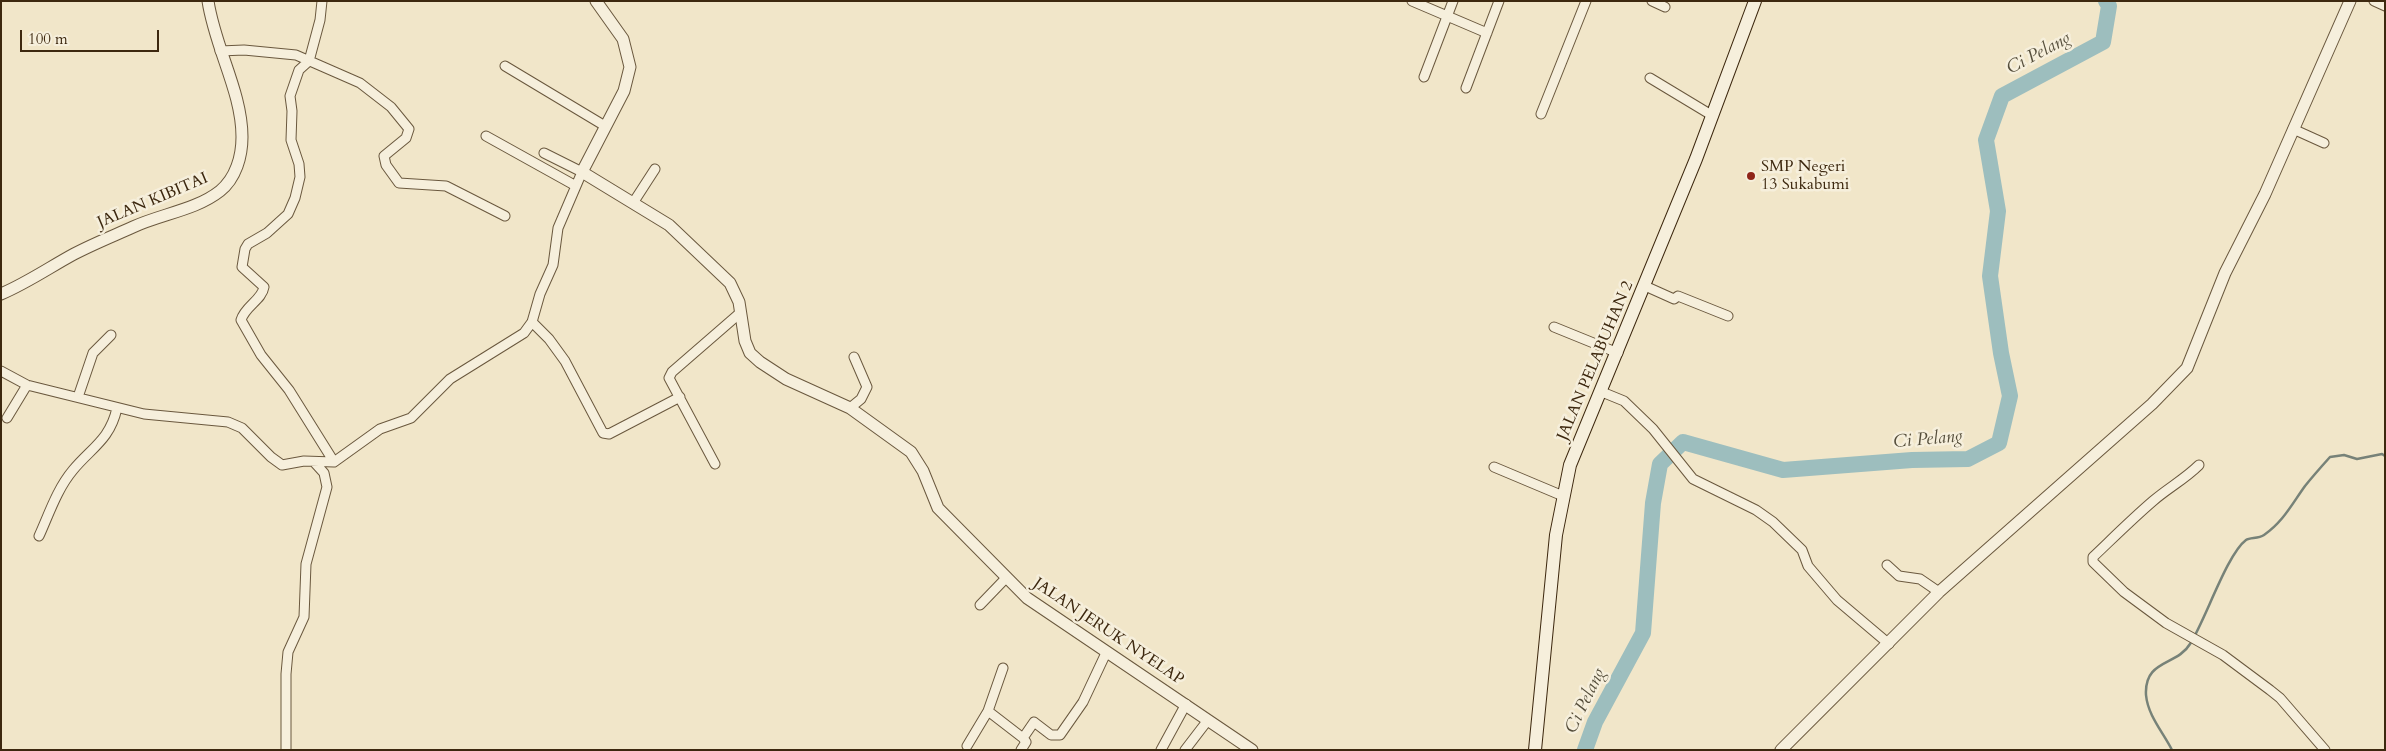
<!DOCTYPE html>
<style>
body{margin:0}
#map{position:relative;width:2386px;height:751px;overflow:hidden;background:#f1e6c9;font-family:Cardo,serif}
canvas{display:block}
.frame{position:absolute;inset:0;border:2px solid #3d280f;pointer-events:none}
.scale{position:absolute;left:20px;top:30px;width:139px;height:22px;box-sizing:border-box;border:2px solid #3d280f;border-top:0;padding-left:6px;font-size:15px;line-height:18px;white-space:nowrap;color:#3d280f;-webkit-text-stroke:4px #f6efdc;paint-order:stroke}
</style>
<div id="map">
<canvas width="2386" height="751"></canvas>
<div class="frame"></div>
<div class="scale">100 m</div>
</div>
<script>
const ctx = document.querySelector('canvas').getContext('2d');
ctx.lineJoin = 'round';
function strokePath(path, color, width, dash) {
  ctx.strokeStyle = color;
  ctx.lineWidth = width;
  ctx.lineCap = dash ? 'butt' : 'round';
  ctx.setLineDash(dash || []);
  ctx.stroke(path);
}
function drawText(font, color, halo, rows, align = 'center') {
  ctx.font = font + ' Cardo,serif';
  ctx.lineWidth = 5;
  ctx.setLineDash([]);
  ctx.textBaseline = 'middle';
  ctx.strokeStyle = halo;
  ctx.fillStyle = color;
  for (const [text, x, y, turn = 0] of rows) {
    ctx.save();
    ctx.translate(x, y);
    ctx.rotate((+turn || 0) * Math.PI / 180);
    ctx.textAlign = isNaN(turn) ? turn : align;
    if (halo) ctx.strokeText(text, 0, 0);
    ctx.fillText(text, 0, 0);
    ctx.restore();
  }
}
const stream = new Path2D(`
 M2172,750C2163,732 2148,716 2146,695C2144,659 2177,666 2190,644C2205,621 2227,554 2246,540C2250,537 2258,539 2264,535C2283,522 2292,504 2305,486C2313,476 2321,467 2330,457L2344,455L2357,459L2382,454L2385,456`);
const river = new Path2D(`
 M1585,750L1595,722L1643,633L1653,503L1660,464L1683,442L1783,470L1912,460L1968,459L1999,443L2010,396L2001,353L1990,276L1998,211L1986,140L2002,96L2103,42L2109,6L2106,1`);
const minor = new Path2D(`
 M322,1L320,20L309,61L299,70L290,96L292,111L291,140L299,164L300,177L295,198L288,214L267,233L248,244L245,249L242,267L264,287C262,300 245,306 241,320L261,355L289,390L334,462
 M1412,1L1487,33
 M1652,1L1665,7
 M2374,1L2385,6
 M220,51L244,50L296,55L360,83L391,107L409,129L406,138L384,156L386,165L399,183L446,186L505,216
 M505,66L605,126
 M1424,77L1453,1
 M1650,78L1713,116
 M1466,88L1499,1
 M1541,114L1586,1
 M2293,129L2324,143
 M486,136L576,186
 M633,203L655,169
 M1645,286L1674,299L1678,296L1728,316
 M532,322L549,339L565,361L603,433L609,434L680,397
 M1554,327L1618,353
 M1,371L27,385L144,414L228,422L242,428L271,457L282,465L304,461L334,462L380,429L411,418L450,379L524,333L532,322L540,294L553,265L558,228L582,172L544,153
 M1602,392L1624,401L1653,429L1693,479L1756,510L1773,522L1802,550L1808,566L1837,600L1889,644
 M78,397L93,353L111,335
 M850,408L861,399L867,387L854,357
 M7,418L27,385
 M715,464L669,378L672,372L740,313
 M2199,465C2185,479 2168,488 2153,501C2132,519 2113,538 2093,557V562L2124,592L2166,623L2223,655L2270,690L2280,698L2325,750
 M1494,467L1563,496
 M39,536C49,514 57,489 73,470C91,448 110,440 117,408
 M1887,565L1899,576L1920,579L1939,592
 M980,605L1006,578
 M988,711L1023,738
 M967,746L988,711L1003,668
 M286,750V674L288,652L304,617L306,564L327,487L324,473L314,462
 M1021,750L1026,742L1023,738L1034,722L1051,735H1060L1083,702L1106,653
 M1161,750L1186,704
 M1185,750L1208,720`);
const tertiary = new Path2D(`
 M596,1L623,39L630,67L624,91L582,172L669,225L730,283L739,302L745,341L750,353L760,362L786,379L850,408L911,452L923,471L938,508L1027,598L1252,750
 M1,294C27,283 50,267 74,254C93,244 113,236 133,227C161,214 196,210 220,191C236,178 242,156 242,137C242,92 215,48 208,1
 M1781,750L1939,592L2152,404L2187,368L2225,273L2265,194L2350,1`);
const secondary = new Path2D(`
 M1535,750L1556,535L1570,465L1696,159L1755,1`);
const markers = [
 [1751,176,5,"#8f2418"]
];
const poiNames = [
 ["SMP Negeri",1761,167],
 ["13 Sukabumi",1761,185]
];
const streetNames = [
 ["JALAN KIBITAI",153,201,-23],
 ["JALAN PELABUHAN 2",1596,361,-67],
 ["JALAN JERUK NYELAP",1108,632,34]
];
const waterNames = [
 ["Ci Pelang",2039,54,-28],
 ["Ci Pelang",1928,440,-5],
 ["Ci Pelang",1586,701,-64]
];
strokePath(stream, '#778278', 2.5);
strokePath(river, '#9dbebe', 16);
strokePath(minor, '#6a583e', 11);
strokePath(tertiary, '#6a583e', 13);
strokePath(secondary, '#3d280f', 14);
strokePath(minor, '#f6efdc', 9);
strokePath(tertiary, '#f6efdc', 11);
strokePath(secondary, '#f6efdc', 12);
for (const [x, y, r, color] of markers) {
  const dot = new Path2D();
  dot.arc(x, y, r, 0, 2 * Math.PI);
  ctx.fillStyle = color;
  ctx.fill(dot);
  strokePath(dot, '#f6efdc', 2);
}
drawText('16px', '#3d280f', '#f6efdc', poiNames, 'left');
drawText('16px', '#3d280f', '#f6efdc', streetNames);
drawText('italic 18px', '#554e3b', '#f6efdc', waterNames);
</script>
